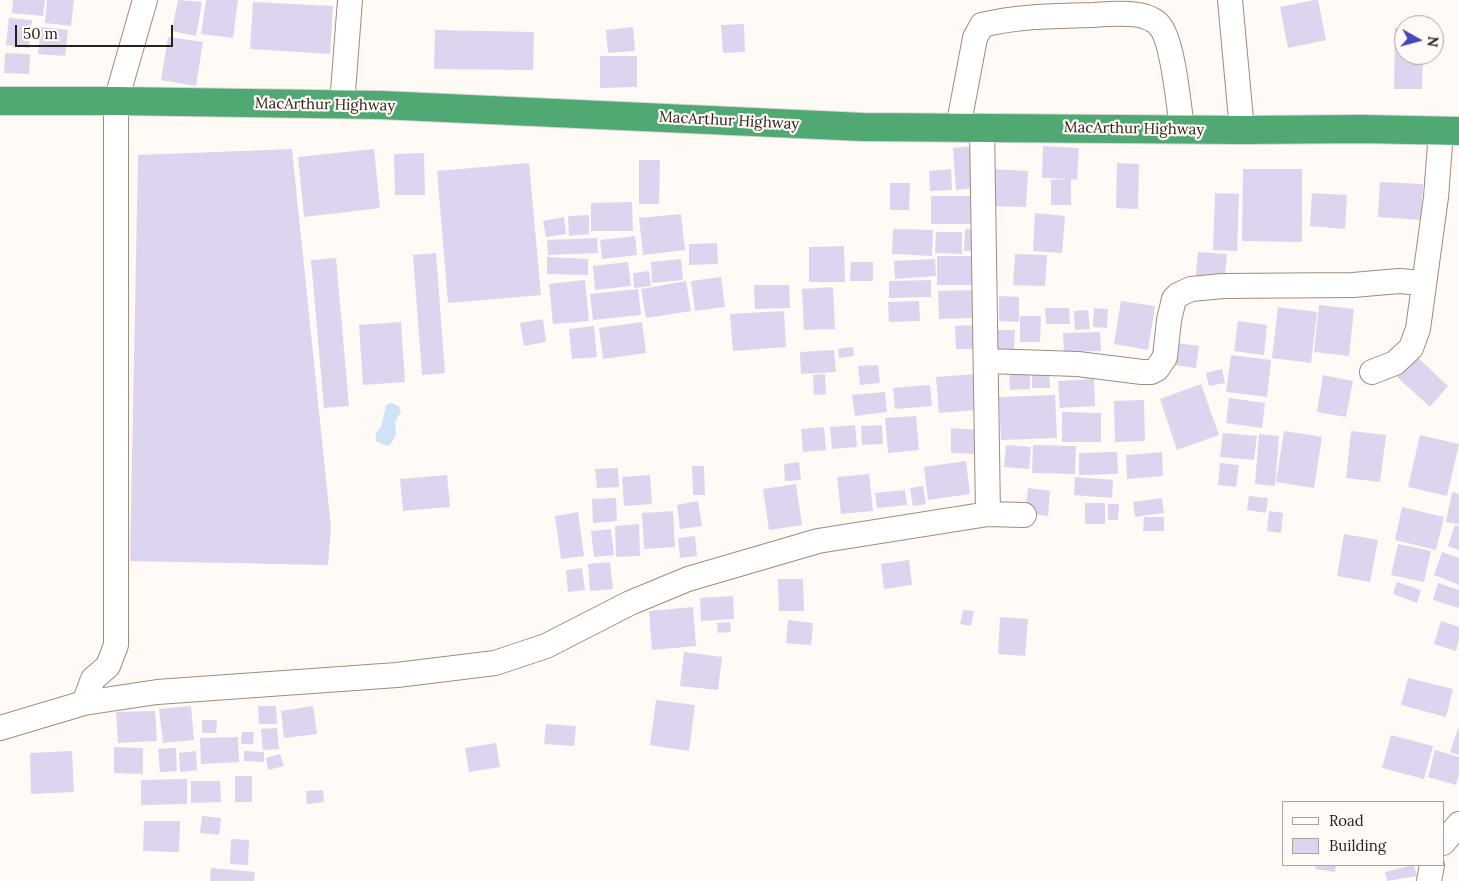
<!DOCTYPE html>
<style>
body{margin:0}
#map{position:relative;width:1459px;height:881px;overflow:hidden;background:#fffaf6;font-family:Lora,serif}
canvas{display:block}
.legend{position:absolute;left:1282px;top:801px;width:162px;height:65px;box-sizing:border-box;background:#fffaf6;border:1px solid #a9a39e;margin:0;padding:6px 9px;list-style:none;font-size:15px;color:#292019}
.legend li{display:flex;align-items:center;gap:10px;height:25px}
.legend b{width:25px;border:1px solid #a9a39e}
.north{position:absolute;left:1394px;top:15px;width:50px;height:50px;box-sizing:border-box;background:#fffaf6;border:1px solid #a9a39e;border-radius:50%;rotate:97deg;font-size:14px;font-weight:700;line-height:20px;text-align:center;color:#292019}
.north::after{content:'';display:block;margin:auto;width:18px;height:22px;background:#4447bc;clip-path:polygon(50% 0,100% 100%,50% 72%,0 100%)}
.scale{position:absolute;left:15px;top:25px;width:158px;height:22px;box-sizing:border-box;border:2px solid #292019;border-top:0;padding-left:6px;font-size:15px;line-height:18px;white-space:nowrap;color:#292019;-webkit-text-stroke:4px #fffaf6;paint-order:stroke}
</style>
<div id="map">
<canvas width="1459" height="881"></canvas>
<ul class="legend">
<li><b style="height:6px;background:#fff"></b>Road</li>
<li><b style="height:14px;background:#ddd4ef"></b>Building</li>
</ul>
<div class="north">N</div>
<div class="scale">50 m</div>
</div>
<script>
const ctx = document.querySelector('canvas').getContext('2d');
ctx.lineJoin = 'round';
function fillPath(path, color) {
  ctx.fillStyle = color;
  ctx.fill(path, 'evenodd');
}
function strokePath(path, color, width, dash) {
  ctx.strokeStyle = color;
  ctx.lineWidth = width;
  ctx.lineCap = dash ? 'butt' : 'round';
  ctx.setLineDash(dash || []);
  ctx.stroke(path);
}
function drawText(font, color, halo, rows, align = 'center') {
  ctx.font = font + ' Lora,serif';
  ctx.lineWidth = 4.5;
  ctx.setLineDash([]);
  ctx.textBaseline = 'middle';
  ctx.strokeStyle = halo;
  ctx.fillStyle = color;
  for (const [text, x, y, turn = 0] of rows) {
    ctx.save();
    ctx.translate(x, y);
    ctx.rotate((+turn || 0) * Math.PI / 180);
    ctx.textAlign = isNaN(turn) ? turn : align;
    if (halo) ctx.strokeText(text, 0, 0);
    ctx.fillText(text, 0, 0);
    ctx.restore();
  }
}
const water = new Path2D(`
 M391,403L399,406L401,412L395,422L396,434L391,444L387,446L376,441C375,433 376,432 381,427L386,405Z`);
const building = new Path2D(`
 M13,0H45L43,16L12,13Z
 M47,0H74L71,26L45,23Z
 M178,0L202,2L196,36L172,31Z
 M206,0H238L233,38L201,34Z
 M1314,0H1318L1326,40L1288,48L1280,7Z
 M253,2L333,6L330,54L250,49Z
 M9,18L32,20L29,48L6,45Z
 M744,24L745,52L723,53L721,25Z
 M41,27L68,30L65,56L38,54Z
 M633,27L635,51L608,53L606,30Z
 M1395,28H1404V55H1423L1422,89H1394Z
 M435,30L534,32L533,70L434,69Z
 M168,37L203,42L196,86L161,80Z
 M5,53L30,54L29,74L4,73Z
 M600,56H637V87L600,88Z
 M972,146L975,188L956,190L953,148Z
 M1043,146L1079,148L1077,180L1071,179V205H1051V180L1069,179L1042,178Z
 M292,149L331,528L328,565L130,561L138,155Z
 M374,149L380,208L304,217L298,157Z
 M424,153L425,195H395L394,154Z
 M639,160H660L659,204H639Z
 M529,163L541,295L448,303L437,171Z
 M1117,163L1139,164L1138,209L1116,208Z
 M951,169L952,190L930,191L929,171Z
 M990,169L1028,171L1026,207L989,206Z
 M1243,169H1302V242L1242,241Z
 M1380,182L1423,184L1421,220L1378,217Z
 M890,183H910L909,210H890Z
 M1215,193L1239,194L1237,251L1213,250Z
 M1312,193L1347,195L1345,229L1310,226Z
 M931,196H977L976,224H931Z
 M632,202L633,231H591V203Z
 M1035,213L1065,216L1062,253L1033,251Z
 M681,214L685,250L643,255L639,218Z
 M589,215V234L569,236L568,216Z
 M564,217L566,234L546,237L543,221Z
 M893,229L933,230L932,256L892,254Z
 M965,229H977L976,251H964Z
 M936,232H962V254L935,253Z
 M635,236L637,255L602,259L600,240Z
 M597,238L598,253L548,255L547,240Z
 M717,243L718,264L689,265V244Z
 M844,246L845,282H809V247Z
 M1198,252L1227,254L1224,284L1195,282Z
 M436,253L445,373L422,375L413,255Z
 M1015,254L1047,255L1045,286L1013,285Z
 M937,256H974L973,285H937Z
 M547,257L588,259V275L547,274Z
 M336,258L349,406L324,408L311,260Z
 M681,259L683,280L652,283L651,262Z
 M935,259L936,276L895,279L894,261Z
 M628,262L631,286L595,290L593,266Z
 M851,262H873V281H850Z
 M649,271L651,286L634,288L633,273Z
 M721,277L725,307L695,311L691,281Z
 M585,280L589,321L553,324L549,284Z
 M931,280V297L889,298V281Z
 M686,281L691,311L646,318L641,289Z
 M754,285H789L790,308L755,309Z
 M833,287L835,329L804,330L802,289Z
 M638,289L641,315L593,320L590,294Z
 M976,290L977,318L939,319L938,291Z
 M999,296L1019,297V322L999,321Z
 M919,301L920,321L889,322L888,302Z
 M1121,301L1155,306L1148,350L1114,344Z
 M1319,305L1354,309L1349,356L1314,352Z
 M1278,307L1317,312L1311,363L1272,358Z
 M1045,308H1069L1070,324H1046Z
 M1094,308L1108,309L1107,328L1093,327Z
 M1088,310L1090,329L1075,330L1074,311Z
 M784,311L786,347L733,351L730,314Z
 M1020,316H1041L1040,342H1020Z
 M543,319L546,342L524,346L520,323Z
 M1238,321L1267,325L1264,355L1234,351Z
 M401,322L405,382L363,385L359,325Z
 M642,322L646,353L603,359L599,328Z
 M975,325V349H956L955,326Z
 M594,326L597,357L572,359L569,329Z
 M995,330H1015L1014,350H994Z
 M1100,332L1101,351L1064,352L1063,333Z
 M1177,343L1199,346L1196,368L1174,365Z
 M853,347L854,356L839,358L838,349Z
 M834,350L836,372L801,374L800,352Z
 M1231,355L1271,360L1267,397L1226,392Z
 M1415,355L1448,386L1430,407L1396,376Z
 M878,365L880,383L860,385L858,366Z
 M1222,369L1225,383L1209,386L1206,373Z
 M1049,370L1050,388H1032V371Z
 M1030,371V389L1010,390L1009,372Z
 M825,374L826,394L814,395L813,375Z
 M976,374L978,410L939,413L936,377Z
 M1323,375L1353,381L1346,417L1317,412Z
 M1094,379L1095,406L1060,408L1058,381Z
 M1201,384L1219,435L1177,450L1160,399Z
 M930,385L932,406L895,409L893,388Z
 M885,392L887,412L855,416L852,395Z
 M1055,395L1057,438L1001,440L999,397Z
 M1229,398L1265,403L1262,428L1226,423Z
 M1144,400L1145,441L1115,442L1114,401Z
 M1062,412L1101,413V442H1062Z
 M916,416L919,450L888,453L885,418Z
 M855,425L857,447L832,449L830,427Z
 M882,425L883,444L862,445L861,426Z
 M824,427L826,450L803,452L801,429Z
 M951,428L980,430L978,454L951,453Z
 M1284,431L1322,437L1314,488L1276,482Z
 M1351,431L1386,435L1380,482L1346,478Z
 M1223,433L1257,436L1254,460L1220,457Z
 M1259,434L1279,436L1275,486L1255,484Z
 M1420,435L1459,444L1447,496L1408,487Z
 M1006,445L1031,447L1029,469L1004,467Z
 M1033,445L1076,446L1075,474L1032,473Z
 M1117,452L1118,474L1079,475V453Z
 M1162,452L1163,476L1127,479L1126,455Z
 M966,461L970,494L928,500L924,467Z
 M799,462L801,480L785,481L784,464Z
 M1220,463L1239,465L1236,487L1218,485Z
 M692,466H704L705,495H693Z
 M618,468L619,487L597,488L595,469Z
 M869,474L873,511L841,514L837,477Z
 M447,475L450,507L403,511L400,479Z
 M650,475L652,504L624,506L622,477Z
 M1075,477L1113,480L1112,498L1074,495Z
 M796,484L802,525L769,530L763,489Z
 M923,486L926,504L913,506L910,488Z
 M1028,488L1050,491L1048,516L1025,513Z
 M905,490L907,505L877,508L875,493Z
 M1452,492L1459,494V524L1446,522Z
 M1249,496L1268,498L1266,513L1247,510Z
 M616,498L617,521L593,523L592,499Z
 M1162,498L1164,513L1135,517L1133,502Z
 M698,501L702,526L680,529L677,505Z
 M1085,503H1105V524H1085Z
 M1108,504H1119L1118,520H1108Z
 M1402,507L1444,517L1436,550L1395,540Z
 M673,511L675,547L644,549L642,513Z
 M1269,511L1283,513L1281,533L1267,531Z
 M578,512L584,556L561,559L555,516Z
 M1144,517H1164V531H1143Z
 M639,524L640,556L616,557L615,526Z
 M1455,525L1459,526V550L1448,546Z
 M611,529L614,555L594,557L591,531Z
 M1344,534L1378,540L1370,582L1337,576Z
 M695,536L697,556L680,558L678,538Z
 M1398,544L1431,551L1424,582L1391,575Z
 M1442,552L1459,558V585L1434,575Z
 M909,560L912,585L884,589L881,564Z
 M610,562L613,589L590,591L588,564Z
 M582,568L585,590L568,592L566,570Z
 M778,579H803L804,611H779Z
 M1397,582L1421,590L1417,603L1393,594Z
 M1438,583L1459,590V608L1433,600Z
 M733,596L734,619L701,621L700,598Z
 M693,607L696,646L652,650L649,611Z
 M963,610L974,611L971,626L960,624Z
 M1000,617L1028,619L1025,656L998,654Z
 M788,620L813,623L811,645L786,643Z
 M1441,621L1459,627V639L1456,651L1434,644Z
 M730,622L731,632L718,633L717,623Z
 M684,652L722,657L718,690L680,686Z
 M1408,678L1453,689L1446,717L1401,705Z
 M656,700L695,705L689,751L650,745Z
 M191,706L194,740L163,743L159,709Z
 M258,706H276L277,724H259Z
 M313,706L317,734L284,738L281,711Z
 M155,711L157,741L118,743L116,712Z
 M202,720H217L216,733H202Z
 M546,724L576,726L574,746L544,744Z
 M1459,726V755L1450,752Z
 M277,728L279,749L263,750L261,729Z
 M242,732H254L253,744H241Z
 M1391,735L1433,746L1424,779L1382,768Z
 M238,737L239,762L201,764L200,738Z
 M496,743L500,767L469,772L465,748Z
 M114,747L143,748V774L114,773Z
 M176,748L177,771L160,772L158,749Z
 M1435,750L1459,757V774L1456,785L1428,777Z
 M72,751L74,792L31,794L30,753Z
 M196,751L197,770L180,772L179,753Z
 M244,751L264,752V762L244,761Z
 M280,754L284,766L268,770L266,758Z
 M235,776H252V802H235Z
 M187,779V804L141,805V780Z
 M191,781H220L221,802L191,803Z
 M323,790L324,802L307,804L306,791Z
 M202,816L221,818L219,835L200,833Z
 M144,821H180L179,852L143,851Z
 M231,839L249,840L248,865L230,864Z
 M1316,865H1336L1335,872L1315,869Z
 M1414,865L1417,876L1387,881L1385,872Z
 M211,868L255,872L254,881H210Z`);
const minor = new Path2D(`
 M1230,0L1242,130
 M342,105L350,0
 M958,128L975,38L982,25C1019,16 1056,16 1093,15C1107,14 1133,12 1146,17C1150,18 1157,22 1159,25C1173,39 1179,107 1182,129
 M982,128L988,514
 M986,361L1078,364L1142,372H1151L1157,369L1165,357L1169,320L1174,299L1178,295L1191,289L1223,286L1353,285L1399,281L1424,283
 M1372,372L1395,363L1411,348L1418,329L1436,197L1441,131
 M84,703L93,679L108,666L116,645V101L145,0
 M0,728L84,703L157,692L397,675L495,663L546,646L630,603L688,579L818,541L988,514L1024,515
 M1443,843L1459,824
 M1429,881L1432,865`);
const highway = new Path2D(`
 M0,101H116L380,105L863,127L1242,130L1362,129L1459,131`);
const streetNames = [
 ["MacArthur Highway",325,105,1],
 ["MacArthur Highway",729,121,3],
 ["MacArthur Highway",1134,129,1]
];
fillPath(water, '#d0e2f6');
fillPath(building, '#ddd4ef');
strokePath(minor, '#a18b7a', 26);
strokePath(highway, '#d8d7d6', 30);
strokePath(minor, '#fff', 24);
strokePath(highway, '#50a872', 28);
drawText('15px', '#292019', '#fffaf6', streetNames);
</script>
